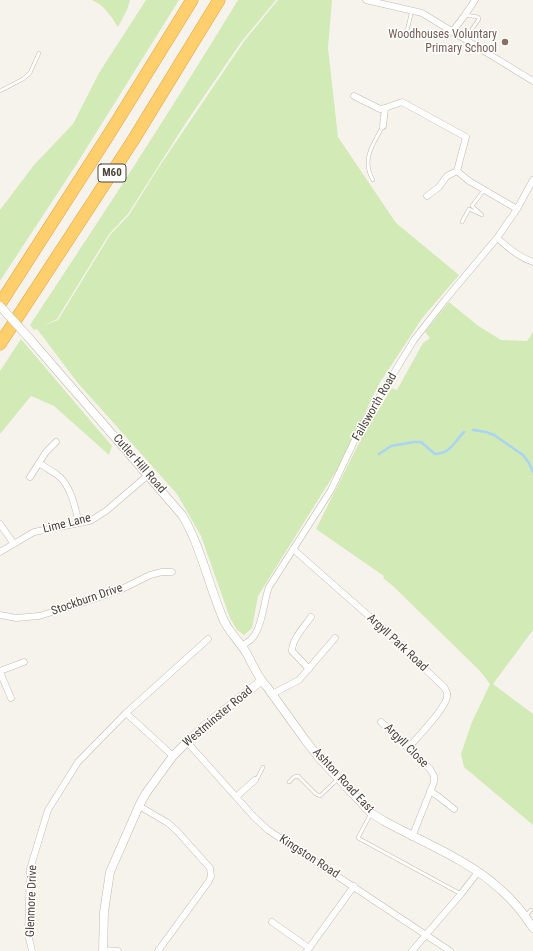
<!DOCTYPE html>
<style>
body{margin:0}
canvas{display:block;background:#f6f3ec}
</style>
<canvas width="533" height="951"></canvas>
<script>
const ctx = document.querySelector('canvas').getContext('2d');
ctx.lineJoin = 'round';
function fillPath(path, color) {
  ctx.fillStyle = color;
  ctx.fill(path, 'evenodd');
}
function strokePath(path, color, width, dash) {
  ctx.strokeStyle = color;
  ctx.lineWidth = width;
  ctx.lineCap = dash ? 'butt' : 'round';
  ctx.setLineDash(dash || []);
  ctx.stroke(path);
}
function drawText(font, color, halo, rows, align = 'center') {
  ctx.font = font + ' "Roboto Condensed",sans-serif';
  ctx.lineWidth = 3;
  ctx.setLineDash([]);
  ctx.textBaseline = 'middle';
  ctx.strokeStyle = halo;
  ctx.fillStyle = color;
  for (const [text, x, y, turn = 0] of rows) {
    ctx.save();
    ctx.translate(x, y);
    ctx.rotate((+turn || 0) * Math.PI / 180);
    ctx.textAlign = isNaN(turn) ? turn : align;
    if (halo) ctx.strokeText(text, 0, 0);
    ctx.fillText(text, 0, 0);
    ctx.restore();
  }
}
const green = new Path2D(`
 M92,0H130L127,10L118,27C111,16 104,5 92,0Z
 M146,0H179L76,165L0,281V210L34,165L73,124L99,73Z
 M238,0H276L242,41L187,121L128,214L109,234L57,319L43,326L58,320L110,235L129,215L159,167L245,40L278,0H332L328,48L338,137L396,223L459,275L423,317L379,384L338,468L258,596L252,628L244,635L237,630L230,618L201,536L177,494L77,382L37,329L34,330L30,325C101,218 171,110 238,0Z
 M449,302L477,325L501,340L527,341L533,332V630L493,684L533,714V825L464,767L461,754L472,722L490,684L480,671L393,586L383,578L384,576L316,529L362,437L392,388L397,390L423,343L430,338L425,332Z
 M21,339L112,446L109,455L54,406L31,396L0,434V371Z`);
const stream = new Path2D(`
 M473,430L486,432L494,435L523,455L529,463L533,472
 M379,454L391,446L414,442H421L435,454C451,453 454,442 464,432`);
const service = new Path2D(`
 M465,15L478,17L479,19L472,29
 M406,35L412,10
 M0,91L23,79L30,73L39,53
 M373,180C361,160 373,144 383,126
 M462,222L469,209L482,215L472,206L484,190
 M255,780L258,777L263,767
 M289,782L294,777L298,776L316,794L320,796L337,780
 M370,815L358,838L461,894
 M526,915L531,910`);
const minor = new Path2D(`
 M366,0L422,13L533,81
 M452,32L465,15L475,0
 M354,96L380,109L385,108
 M383,126L385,108L402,102L466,137L457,171L469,181L517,209
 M427,196L439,187L447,176L457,171
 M497,238C508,247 518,257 533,262
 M56,442L46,452L39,463C46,468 54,472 60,477C72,489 75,508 79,523
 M30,477L39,463
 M0,524L14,544
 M293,549L370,617L444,687C446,690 448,693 447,696C447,707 416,739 408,748
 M0,552L34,532L90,521L106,511L148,475
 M0,615L16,618L39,616L85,602L122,589L150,575L162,572H172
 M241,645C263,640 262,605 269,587L331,490L361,427L414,340L445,300L497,238L517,209L533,180
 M309,669L292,651C292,639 304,627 311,617
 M0,671L24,662
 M0,672L11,698
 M272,694L299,680L335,638
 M126,713L173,756
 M381,722L430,769L434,776V782L412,837
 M187,742L254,817L268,830L450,951
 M430,791L439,797L454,809
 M236,797L255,780
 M139,806L168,823L177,831L210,868L211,876L209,881L158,951
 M272,922L309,948
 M103,950L118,951
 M32,951L28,934L30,869L48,810L78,762L126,713L208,639
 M307,951L354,886
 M412,951L461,894L478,872`);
const tertiary = new Path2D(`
 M29,338L182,515C201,546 209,587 224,621C230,633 240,642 247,654C253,665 258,678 267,687L306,741L320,759L371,813L384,821C422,842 469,860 501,890C514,901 524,914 533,928
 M103,951L104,912L110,872L139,806L146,793L173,756L187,742L203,727L261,681`);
const motorway = new Path2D(`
 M0,304L111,131L192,0
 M0,344L132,142L219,0`);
const tertiaryBridge = new Path2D(`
 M0,306L29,338`);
const markers = [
 [505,42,4,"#8d6e63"]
];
const shields = [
 [112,173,28]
];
const shieldNames = [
 ["M60",112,173]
];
const educationNames = [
 ["Woodhouses Voluntary",497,35],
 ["Primary School",497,49]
];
const streetNames = [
 ["Failsworth Road",375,407,-60],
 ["Cutler Hill Road",139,464,49],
 ["Lime Lane",67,524,-14],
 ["Stockburn Drive",87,600,-19],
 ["Argyll Park Road",397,643,43],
 ["Westminster Road",218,717,-40],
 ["Argyll Close",406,746,45],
 ["Ashton Road East",343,781,47],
 ["Kingston Road",309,857,33],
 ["Glenmore Drive",32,901,-88]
];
fillPath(green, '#d2eab5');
strokePath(stream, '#a9d4f2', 2.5);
strokePath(service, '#c2bbae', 4);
strokePath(minor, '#c2bbae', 7);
strokePath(tertiary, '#c2bbae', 9);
strokePath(motorway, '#e0a43c', 13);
strokePath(service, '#fff', 3);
strokePath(minor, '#fff', 6);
strokePath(tertiary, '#fff', 8);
strokePath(motorway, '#ffcf6e', 12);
strokePath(tertiaryBridge, '#c2bbae', 9, []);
strokePath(tertiaryBridge, '#fff', 8);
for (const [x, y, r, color] of markers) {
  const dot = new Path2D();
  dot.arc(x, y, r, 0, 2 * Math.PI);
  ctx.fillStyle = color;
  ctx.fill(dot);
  strokePath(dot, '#fff', 1.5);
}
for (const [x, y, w] of shields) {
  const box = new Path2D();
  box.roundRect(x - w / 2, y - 9, w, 18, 3);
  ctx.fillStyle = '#fff';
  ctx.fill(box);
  strokePath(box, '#4b4439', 1);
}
drawText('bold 11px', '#4b4439', null, shieldNames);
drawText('12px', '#785e54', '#fff', educationNames, 'right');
drawText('12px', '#4b4439', '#fff', streetNames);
</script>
